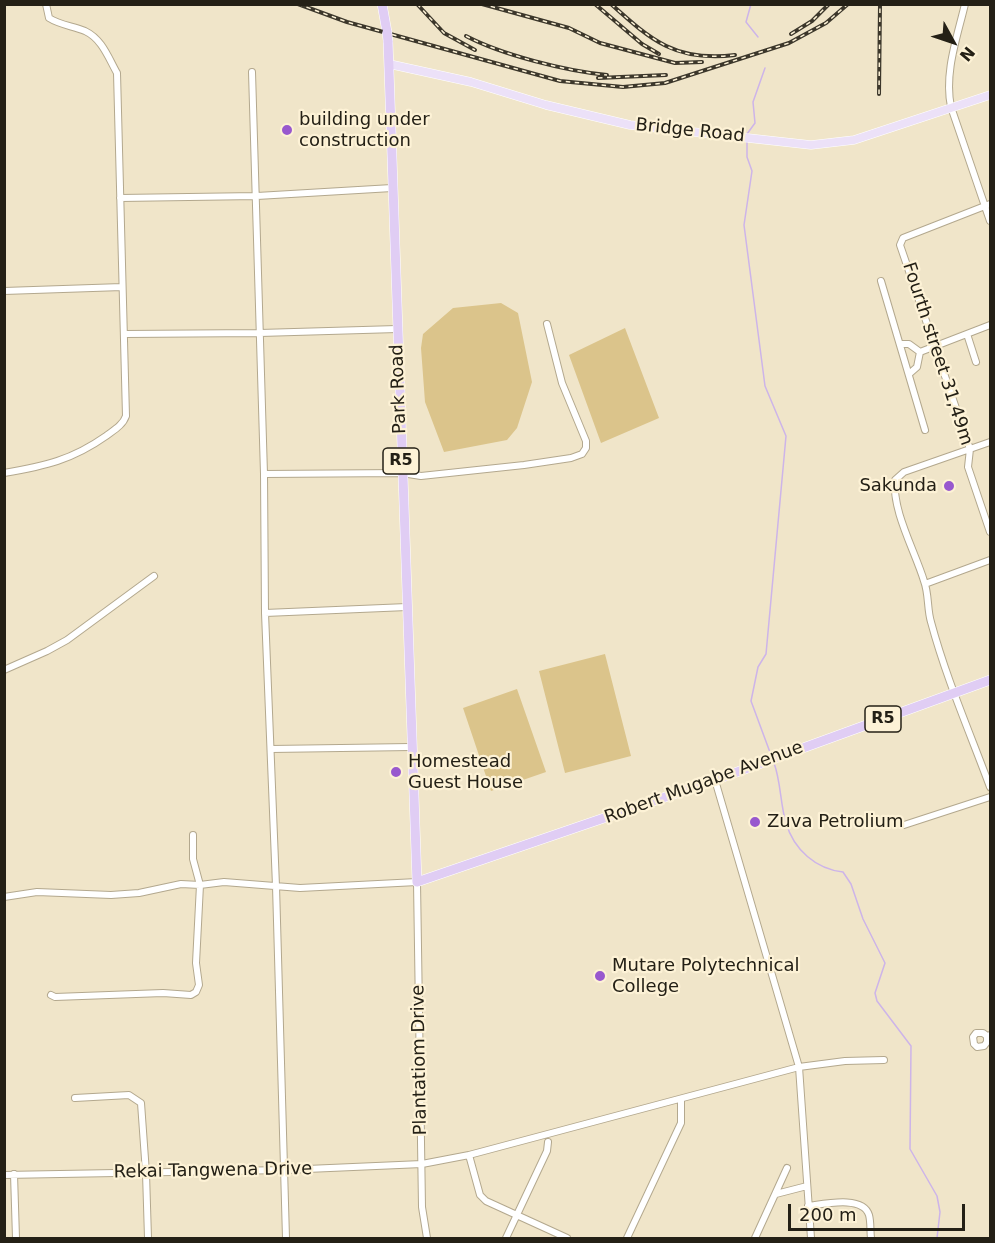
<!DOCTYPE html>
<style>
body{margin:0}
#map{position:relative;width:995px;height:1243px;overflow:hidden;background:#f0e5c9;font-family:"DejaVu Sans",sans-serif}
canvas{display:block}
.frame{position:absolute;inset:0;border:6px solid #242016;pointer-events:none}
.north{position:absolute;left:923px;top:12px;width:60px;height:60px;-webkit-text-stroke:4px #fdf2d6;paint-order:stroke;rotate:130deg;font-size:16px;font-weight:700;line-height:24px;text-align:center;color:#242016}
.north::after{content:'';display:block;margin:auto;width:21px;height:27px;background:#242016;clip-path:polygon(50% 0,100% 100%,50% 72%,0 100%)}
.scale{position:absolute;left:788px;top:1204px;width:177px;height:27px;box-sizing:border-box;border:3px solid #242016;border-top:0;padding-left:8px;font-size:18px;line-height:21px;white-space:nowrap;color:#242016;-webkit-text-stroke:4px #fdf2d6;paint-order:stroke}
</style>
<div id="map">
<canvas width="995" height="1243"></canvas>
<div class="frame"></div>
<div class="north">N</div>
<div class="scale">200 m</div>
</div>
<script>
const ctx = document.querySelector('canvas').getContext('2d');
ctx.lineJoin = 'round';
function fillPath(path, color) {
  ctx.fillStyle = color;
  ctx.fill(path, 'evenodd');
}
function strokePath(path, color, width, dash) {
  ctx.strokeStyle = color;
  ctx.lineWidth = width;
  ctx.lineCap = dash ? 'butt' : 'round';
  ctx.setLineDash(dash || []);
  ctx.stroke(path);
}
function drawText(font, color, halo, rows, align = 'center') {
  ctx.font = font + ' "DejaVu Sans",sans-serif';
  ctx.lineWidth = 4.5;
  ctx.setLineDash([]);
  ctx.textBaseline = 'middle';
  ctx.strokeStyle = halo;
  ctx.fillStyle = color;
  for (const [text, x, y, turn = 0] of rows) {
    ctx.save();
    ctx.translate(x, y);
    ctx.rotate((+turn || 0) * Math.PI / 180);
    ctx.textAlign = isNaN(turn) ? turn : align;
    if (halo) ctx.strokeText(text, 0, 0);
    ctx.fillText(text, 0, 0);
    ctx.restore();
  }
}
const green = new Path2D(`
 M501,303L518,313L532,382L517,428L507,440L444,452L425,402L421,348L423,334L453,308Z
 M625,328L659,418L601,443L569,355Z
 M605,654L631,756L565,773L539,671Z
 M517,689L546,772L491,791L463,708Z`);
const stream = new Path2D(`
 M751,4L746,22L758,37
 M747,134L755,123L753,102L765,68
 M747,142V157L752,171L744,225L765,386L786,436L766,654L758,667L751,701L771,755
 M774,763C781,782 780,803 786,823C794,850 816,869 843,872L851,884L863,919L885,963L875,993L877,1001L911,1046L910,1149L937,1196L940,1212L937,1238`);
const minor = new Path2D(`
 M965,4C957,38 944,73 951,107L990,221
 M252,72L264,474L265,613L276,886L286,1238
 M120,198L257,196L392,188
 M990,204L903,238L900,245L970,449L968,467L990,532
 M881,281L925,430
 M4,291L122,287
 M125,334L260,333L397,329
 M967,334L976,362
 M901,344H909L920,352L917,367L909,374
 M920,352L990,325
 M990,442L904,472L895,480C892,511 915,551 924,581C929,594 927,609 931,622C946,678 970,733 990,787
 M4,473C45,466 72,460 106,436C114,430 123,425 126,416L117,73C108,57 102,39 85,31C73,26 60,25 49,18L46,4
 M264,474L402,473L421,476L524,465L571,458L582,454L586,448V441L562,383L547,324
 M925,584L990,560
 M265,613L407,607
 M4,670L47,651L67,640L154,576
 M271,749L411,747
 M715,780L799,1067L811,1238
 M904,825L990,797
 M4,897L37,892L111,895L139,893L181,884L200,885L224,882L300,888L417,882L422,1207L427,1238
 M51,995L55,997L163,993L191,995L196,992L199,985L196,963L200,885L193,859V835
 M987,1036V1042L984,1046L977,1047L974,1044L973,1037L976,1033H983L987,1036L990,1035
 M75,1098L129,1095L141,1103L146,1173L148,1238
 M469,1155L480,1195L486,1201L567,1238
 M14,1174L16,1238
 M4,1175L284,1170L422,1164L469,1155L799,1067L845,1061L884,1060
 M776,1194L807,1186
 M808,1206C824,1204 863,1195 869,1215C871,1222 870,1231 871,1238
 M506,1238L547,1151L548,1142
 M627,1238L681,1123V1099
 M755,1238L787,1168`);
const major = new Path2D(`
 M389,64L471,82L546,105L630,125L811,145L854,140L990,95`);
const highway = new Path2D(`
 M382,4L387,32
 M388,41L417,882L715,780L990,680`);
const rail = new Path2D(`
 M298,4L347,22L560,81L623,87L665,83L789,43L826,23L848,4
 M417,4L444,33L475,50
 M482,4L569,28L600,43L675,63L702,62
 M595,4L642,44L659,54
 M611,4C652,41 676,62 735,55
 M791,34L812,21L829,4
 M466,36C502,55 566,71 607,75
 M598,78L666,75
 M879,94L880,4`);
const highwayBridge = new Path2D(`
 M387,32L388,41`);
const markers = [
 [287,130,6,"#9858ce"],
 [949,486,6,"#9858ce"],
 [396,772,6,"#9858ce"],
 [755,822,6,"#9858ce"],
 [600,976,6,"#9858ce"]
];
const shields = [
 [401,461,36],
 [883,719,36]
];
const shieldNames = [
 ["R5",401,461],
 ["R5",883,719]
];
const poiNames = [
 ["building under",299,120],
 ["construction",299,141],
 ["Sakunda",937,486,"right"],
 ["Homestead",408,762],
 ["Guest House",408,783],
 ["Zuva Petrolium",767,822],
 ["Mutare Polytechnical",612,966],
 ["College",612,987]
];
const streetNames = [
 ["Bridge Road",690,131,6],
 ["Fourth street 31,49m",937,354,72],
 ["Park Road",399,389,-92],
 ["Robert Mugabe Avenue",704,783,-20],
 ["Plantatiom Drive",420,1060,-91],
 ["Rekai Tangwena Drive",213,1171,-1]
];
fillPath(green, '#dbc48b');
strokePath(stream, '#cdb4e9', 1.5);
strokePath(minor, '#b3a88e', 8);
strokePath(major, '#fff', 9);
strokePath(highway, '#fff', 10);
strokePath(minor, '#fff', 6);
strokePath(major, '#ece1f8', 8);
strokePath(highway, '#e0cdf4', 9);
strokePath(rail, '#3c372b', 4);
strokePath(rail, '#fdf2d6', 1.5, [4.5]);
strokePath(highwayBridge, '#fff', 10, []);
strokePath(highwayBridge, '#e0cdf4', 9);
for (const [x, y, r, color] of markers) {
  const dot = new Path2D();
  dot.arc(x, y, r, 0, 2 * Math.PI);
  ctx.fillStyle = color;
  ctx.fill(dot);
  strokePath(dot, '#fdf2d6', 2);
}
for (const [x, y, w] of shields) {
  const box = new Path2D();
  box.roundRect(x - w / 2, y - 13, w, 26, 4.5);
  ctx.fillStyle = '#fdf2d6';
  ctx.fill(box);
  strokePath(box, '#242016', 1.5);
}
drawText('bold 16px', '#242016', null, shieldNames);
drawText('18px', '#242016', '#fdf2d6', poiNames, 'left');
drawText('18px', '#242016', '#fdf2d6', streetNames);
</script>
